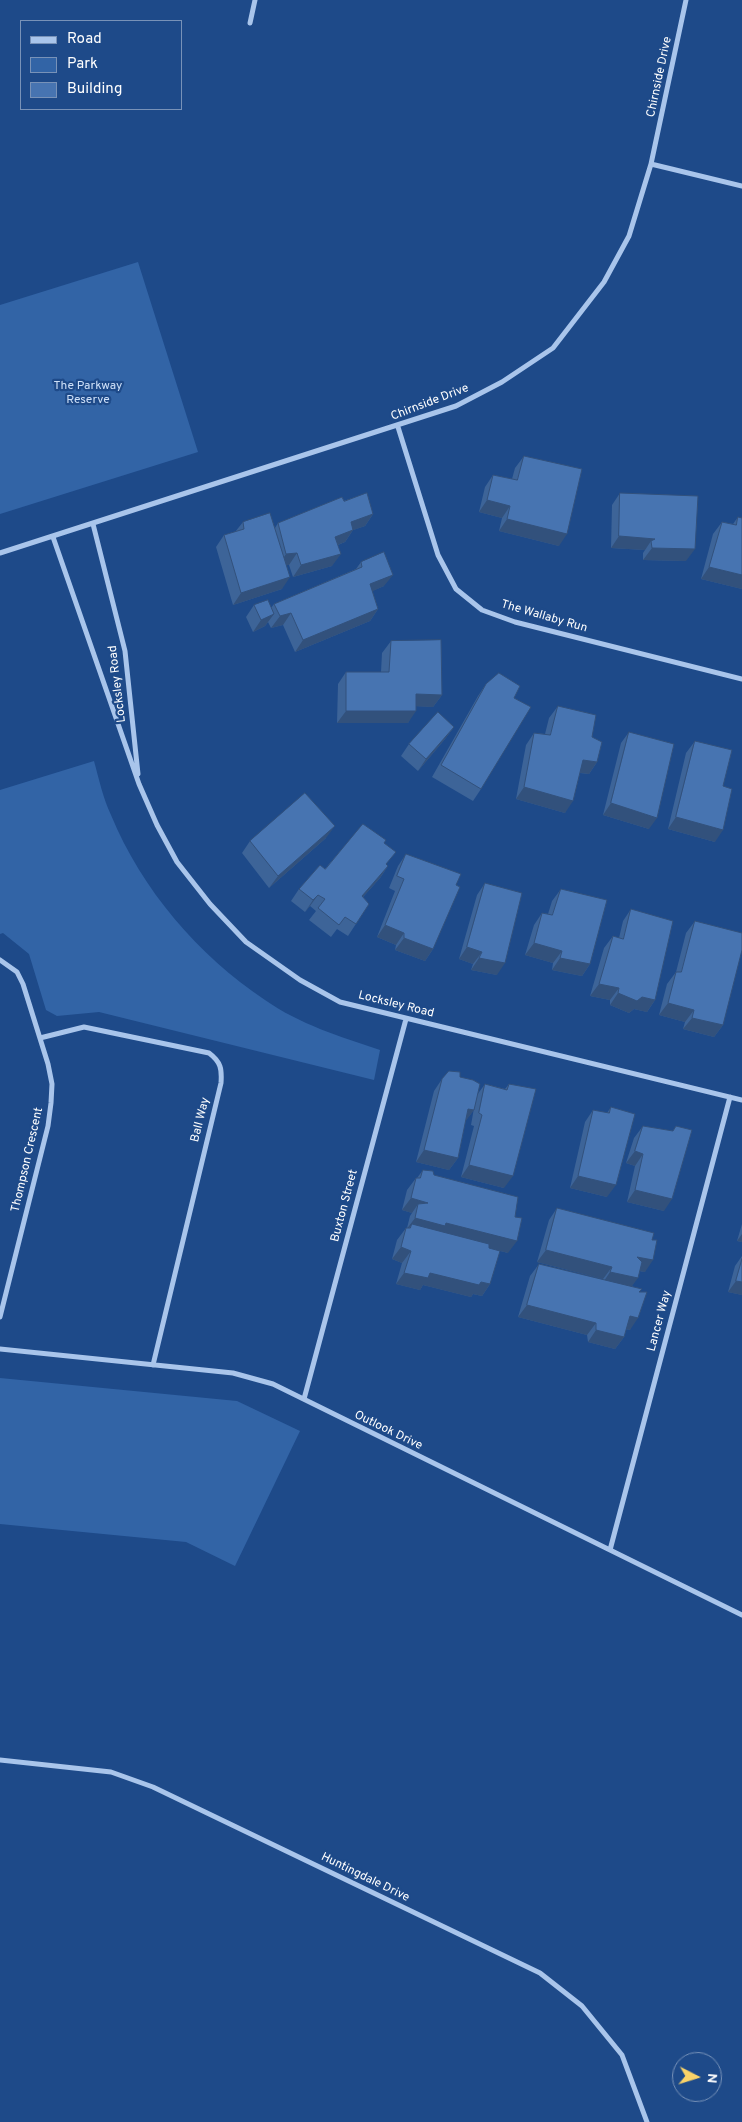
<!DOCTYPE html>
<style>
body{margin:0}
#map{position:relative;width:742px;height:2122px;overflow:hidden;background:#1e4a89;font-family:Overpass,sans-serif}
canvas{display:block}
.legend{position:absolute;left:20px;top:20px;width:162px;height:90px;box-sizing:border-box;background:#1e4a89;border:1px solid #7892b8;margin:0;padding:6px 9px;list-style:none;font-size:15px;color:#fff}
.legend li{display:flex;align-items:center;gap:10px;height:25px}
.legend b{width:25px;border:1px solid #7892b8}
.north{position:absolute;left:672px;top:2052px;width:50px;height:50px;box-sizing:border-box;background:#1e4a89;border:1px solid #7892b8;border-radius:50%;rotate:95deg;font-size:14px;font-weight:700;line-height:20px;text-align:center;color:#fff}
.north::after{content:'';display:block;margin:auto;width:18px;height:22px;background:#fad368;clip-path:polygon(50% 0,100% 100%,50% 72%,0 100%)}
</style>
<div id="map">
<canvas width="742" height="2122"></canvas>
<ul class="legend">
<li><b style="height:6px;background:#a9c5eb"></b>Road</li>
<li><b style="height:14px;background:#3264a6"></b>Park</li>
<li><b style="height:14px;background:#4774b1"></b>Building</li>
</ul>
<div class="north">N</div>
</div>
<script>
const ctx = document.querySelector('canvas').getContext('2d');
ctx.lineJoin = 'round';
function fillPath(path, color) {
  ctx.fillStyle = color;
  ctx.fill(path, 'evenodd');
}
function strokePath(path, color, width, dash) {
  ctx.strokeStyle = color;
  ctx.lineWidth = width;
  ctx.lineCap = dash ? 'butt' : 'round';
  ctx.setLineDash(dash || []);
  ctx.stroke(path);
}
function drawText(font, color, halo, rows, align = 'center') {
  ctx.font = font + ' Overpass,sans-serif';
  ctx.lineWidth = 4.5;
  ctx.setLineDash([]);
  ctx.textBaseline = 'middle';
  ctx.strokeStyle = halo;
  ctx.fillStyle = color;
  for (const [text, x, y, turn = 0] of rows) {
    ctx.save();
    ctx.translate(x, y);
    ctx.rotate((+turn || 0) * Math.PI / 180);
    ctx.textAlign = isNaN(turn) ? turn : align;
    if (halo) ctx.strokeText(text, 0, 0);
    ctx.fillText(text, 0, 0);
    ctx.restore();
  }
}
const green = new Path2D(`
 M138,262L198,452L0,514V305Z
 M94,761C99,779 103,798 111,815C142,890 198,955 265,1000C299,1024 341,1037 380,1050L374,1080L99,1012L57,1016L46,1010L29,954L3,933L0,934V790Z
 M0,1378L237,1401L300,1431L235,1566L186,1542L0,1524Z`);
const minor = new Path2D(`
 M250,23L255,0
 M651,164L742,186
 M398,427L438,555L456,589L482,610L515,622L742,679
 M93,524L125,651L138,774
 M53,537L139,784L157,825L177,862L210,904L246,942L300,980L340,1002L742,1100
 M0,553L456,406L502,382L553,348L604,282L629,236L651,164L686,0
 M0,960L17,972L23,984L48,1064L52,1084L51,1103L48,1126L0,1317
 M40,1038L84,1027L209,1053C221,1062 222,1069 221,1083L153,1365
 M0,1349L233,1373L273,1384L742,1615
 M304,1399L406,1019
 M610,1550L730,1097
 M0,1760L111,1772L153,1787L540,1973L582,2006L622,2055L647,2122`);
const wall = new Path2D(`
 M524,456L559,546L499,531L502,518L479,512L485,487L493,475L512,479L515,468Z
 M620,493L686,561L643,560V553L645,550L611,548L612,505Z
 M344,501L373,514L365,526L353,530L345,542L338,545L332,566L293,577L289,565H286L282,589L233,605L216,547L224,535L235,532L243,522L275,528L278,523Z
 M738,517L742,589L701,579L713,534L722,522L733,524Z
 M361,562L384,586L372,591L378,609L370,621L295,652L283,625L271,628L268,622L265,626L253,632L246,617L254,605L271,608L274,604L356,569Z
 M391,641L442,695L433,707L416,706L408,723H337L338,684L346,672H381L382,653Z
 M486,684L514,698L481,789L473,801L432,777L478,696Z
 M558,706L592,737L597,762L589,774L580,773L565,813L516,799L526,745L534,733L545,734L549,718Z
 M454,727L445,739L418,771L401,756L409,744Z
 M629,732L649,829L603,815L621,743Z
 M695,741L723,786L715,842L668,829L686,753Z
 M326,838L269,888L242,853L250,841Z
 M384,843L387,865L388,866L380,878L363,897L369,904L348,936L337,929L331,937L309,920L316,911L310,906L305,912L291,901L299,889L325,869Z
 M406,854L456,885L433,949L425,961L395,950L396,945L377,937L395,891L389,888L398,866Z
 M485,883L497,975L471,970L473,964L459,959L477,895Z
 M561,889L590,964L582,976L552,970L553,963L525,955L534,925L542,913L548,914L552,901Z
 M631,909L655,1000L647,1012L634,1009L629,1013L610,1005V1000L590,996L604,948L613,936L619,938L623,921Z
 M695,921L723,1025L714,1037L683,1029L685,1022L659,1015L667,984L676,972L686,933Z
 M442,1079L477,1095L485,1084L505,1089L509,1084L504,1188L461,1177L474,1126L471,1125L474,1108V1110L465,1121L458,1158L449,1170L416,1162L434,1091Z
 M611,1107L607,1197L570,1188L585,1122L593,1110L607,1113Z
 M643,1126L673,1131L676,1126L664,1211L627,1202L635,1166L626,1163L634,1138Z
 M423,1170L434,1175L508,1253L489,1248L490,1284L482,1296L473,1294L471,1297L423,1285L420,1290L396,1284L402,1263L392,1259L397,1240L406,1228H407L410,1216L412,1213L402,1210L407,1190L416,1178H417Z
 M557,1208L652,1240L645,1272L639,1271L632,1286L640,1292L630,1330L626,1329L624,1337L615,1349L588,1342L587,1335L518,1317L530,1276L539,1264L603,1280V1279L537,1262L549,1220Z
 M742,1224V1242L737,1241Z
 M742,1256V1295L728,1292L735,1266Z`);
const shadedWall = new Path2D(`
 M487,500L510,506L502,518L479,512Z
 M373,514L365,526L342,534L351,522Z
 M507,519L567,534L559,546L499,531Z
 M353,530L345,542L327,549L335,537Z
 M619,536L655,539L651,541L645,550L611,548Z
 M652,548L695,549L686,561L643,560Z
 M297,553L289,565L278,566L286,554Z
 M341,554L332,566L293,577L301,565Z
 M709,567L742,575V589L701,579Z
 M393,575L384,586L362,596L370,584Z
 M290,577L282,589L233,605L241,593Z
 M378,609L370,621L295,652L303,640Z
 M291,613L283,625L271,628L280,616Z
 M274,614L265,626L253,632L261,620Z
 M416,694L442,695L433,707L408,706Z
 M346,711H416L408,723H337Z
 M454,727L445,739L418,771L426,759Z
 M583,760L597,762L589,774L575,772Z
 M524,787L573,801L565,813L516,799Z
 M611,803L657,818L649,829L603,815Z
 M676,817L723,830L715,842L668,829Z
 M335,826L326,838L269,888L278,876Z
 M388,866L380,878L353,908L362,896Z
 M318,895L310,906L305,912L313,900Z
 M385,925L404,933L396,945L377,937Z
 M404,938L433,949L425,961L395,950Z
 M534,943L562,951L553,963L525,955Z
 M467,947L482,952L473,964L459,959Z
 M479,958L505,963L497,975L471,970Z
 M560,958L590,964L582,976L552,970Z
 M599,984L619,988L610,1000L590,996Z
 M618,993L642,997L655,1000L647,1012L634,1009L629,1013L610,1005Z
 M668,1003L694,1010L685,1022L659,1015Z
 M692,1018L723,1025L714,1037L683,1029Z
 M468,1109L474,1110L465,1122Z
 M424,1150L458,1158L449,1170L416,1162Z
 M635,1151L643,1154L635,1166L626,1163Z
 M469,1165L513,1176L504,1188L461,1177Z
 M578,1176L616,1185L607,1197L570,1188Z
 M635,1190L672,1199L664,1211L627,1202Z
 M411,1198L428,1203L418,1204L412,1213L402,1210Z
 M415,1218L446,1223L517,1241L508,1253L410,1228L412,1224L407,1231L406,1230Z
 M742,1234V1242L737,1241Z
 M401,1247L411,1251L402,1263L392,1259Z
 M546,1250L612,1267L603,1279L537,1262Z
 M637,1257L653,1260L645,1272L628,1269Z
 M610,1272L638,1278L629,1290L602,1284Z
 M404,1273H430L490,1284L482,1296L473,1294L471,1297L423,1285L420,1290L396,1284Z
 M736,1281L742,1282V1295L728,1292Z
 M527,1305L596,1323L587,1335L518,1317Z
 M630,1316L638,1318L630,1330L621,1328Z
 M596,1330L624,1337L615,1349L588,1342Z`);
const building = new Path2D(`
 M524,456L582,469L567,534L507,519L510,506L487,500L493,475L517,480Z
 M367,493L373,514L351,522L353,530L335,537L341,554L301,565L297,553L286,554L278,523L342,497L344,501Z
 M620,493L698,496L695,549L652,548L651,541L655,539L619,536Z
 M270,513L290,577L241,593L224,535L244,529L243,522Z
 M738,517L742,518V575L709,567L722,522L736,525Z
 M384,552L393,575L370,584L378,609L303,640L291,613L280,616L274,604L362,567L361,562Z
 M268,600L274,614L261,620L254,605Z
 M441,640L442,695L416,694V711H346V672H389L391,641Z
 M499,673L520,686L514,698L531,707L481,789L441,765L486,684Z
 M558,706L596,715L592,737L602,742L597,762L583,760L573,801L524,787L534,733L550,735Z
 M438,712L454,727L426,759L409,744Z
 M629,732L674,744L657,818L611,803Z
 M695,741L732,750L723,786L732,789L723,830L676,817Z
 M305,793L335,826L278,876L250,841Z
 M363,824L386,840L384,843L396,852L386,864L388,866L362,896L369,904L356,924L345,917L339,925L318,908L325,899L318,895L313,900L299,889L320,865L325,869Z
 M406,854L461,874L456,885L460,887L433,949L404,938V933L385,925L404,879L397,876Z
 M485,883L522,893L505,963L479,958L482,952L467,947Z
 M561,889L607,900L590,964L560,958L562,951L534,943L542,913L552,915Z
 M631,909L673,921L655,1000L642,997L637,1001L618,993L619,988L599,984L613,936L623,939Z
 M695,921L742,933V950L723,1025L692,1018L694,1010L668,1003L676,972H681Z
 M449,1071L460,1072V1077L473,1080L480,1084L474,1110L468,1109L458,1158L424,1150L442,1079Z
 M485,1084L507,1090L509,1084L536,1089L513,1176L469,1165L482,1115L479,1113Z
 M611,1107L635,1114L616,1185L578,1176L593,1110L609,1113Z
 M643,1126L673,1131L676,1126L692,1130L672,1199L635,1190L643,1154L635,1151Z
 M423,1170L433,1171L434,1175L518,1197L515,1217L522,1218L517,1241L446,1223L445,1226L415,1218L418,1204L428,1203L411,1198L416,1178H420Z
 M557,1208L654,1233L652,1240H657L653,1260L637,1257L642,1262L638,1278L610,1272L612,1267L546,1250Z
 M412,1224L489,1244V1248L500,1251L490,1284L481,1282L479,1285L430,1273L428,1278L404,1273L411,1251L401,1247L406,1228H410Z
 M742,1259V1282L736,1281Z
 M539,1264L642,1289L639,1292H647L638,1318L630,1316L624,1337L596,1330V1323L527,1305Z`);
const streetNames = [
 ["Chirnside Drive",660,77,-78],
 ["Chirnside Drive",430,403,-21],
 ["The Wallaby Run",544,617,16],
 ["Locksley Road",118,684,-97],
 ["Locksley Road",396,1005,14],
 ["Ball Way",201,1120,-76],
 ["Thompson Crescent",28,1160,-77],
 ["Buxton Street",345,1206,-75],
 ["Lancer Way",660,1321,-75],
 ["Outlook Drive",388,1431,26],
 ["Huntingdale Drive",365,1878,26]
];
const parkNames = [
 ["The Parkway",88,387],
 ["Reserve",88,401]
];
fillPath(green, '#3264a6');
strokePath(minor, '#a9c5eb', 5);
fillPath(wall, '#3d6498');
fillPath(shadedWall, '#32517c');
fillPath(building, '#4774b1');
strokePath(building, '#32517c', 1);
drawText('12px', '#fff', '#1e4a89', streetNames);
drawText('12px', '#cee0f8', '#1e4a89', parkNames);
</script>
